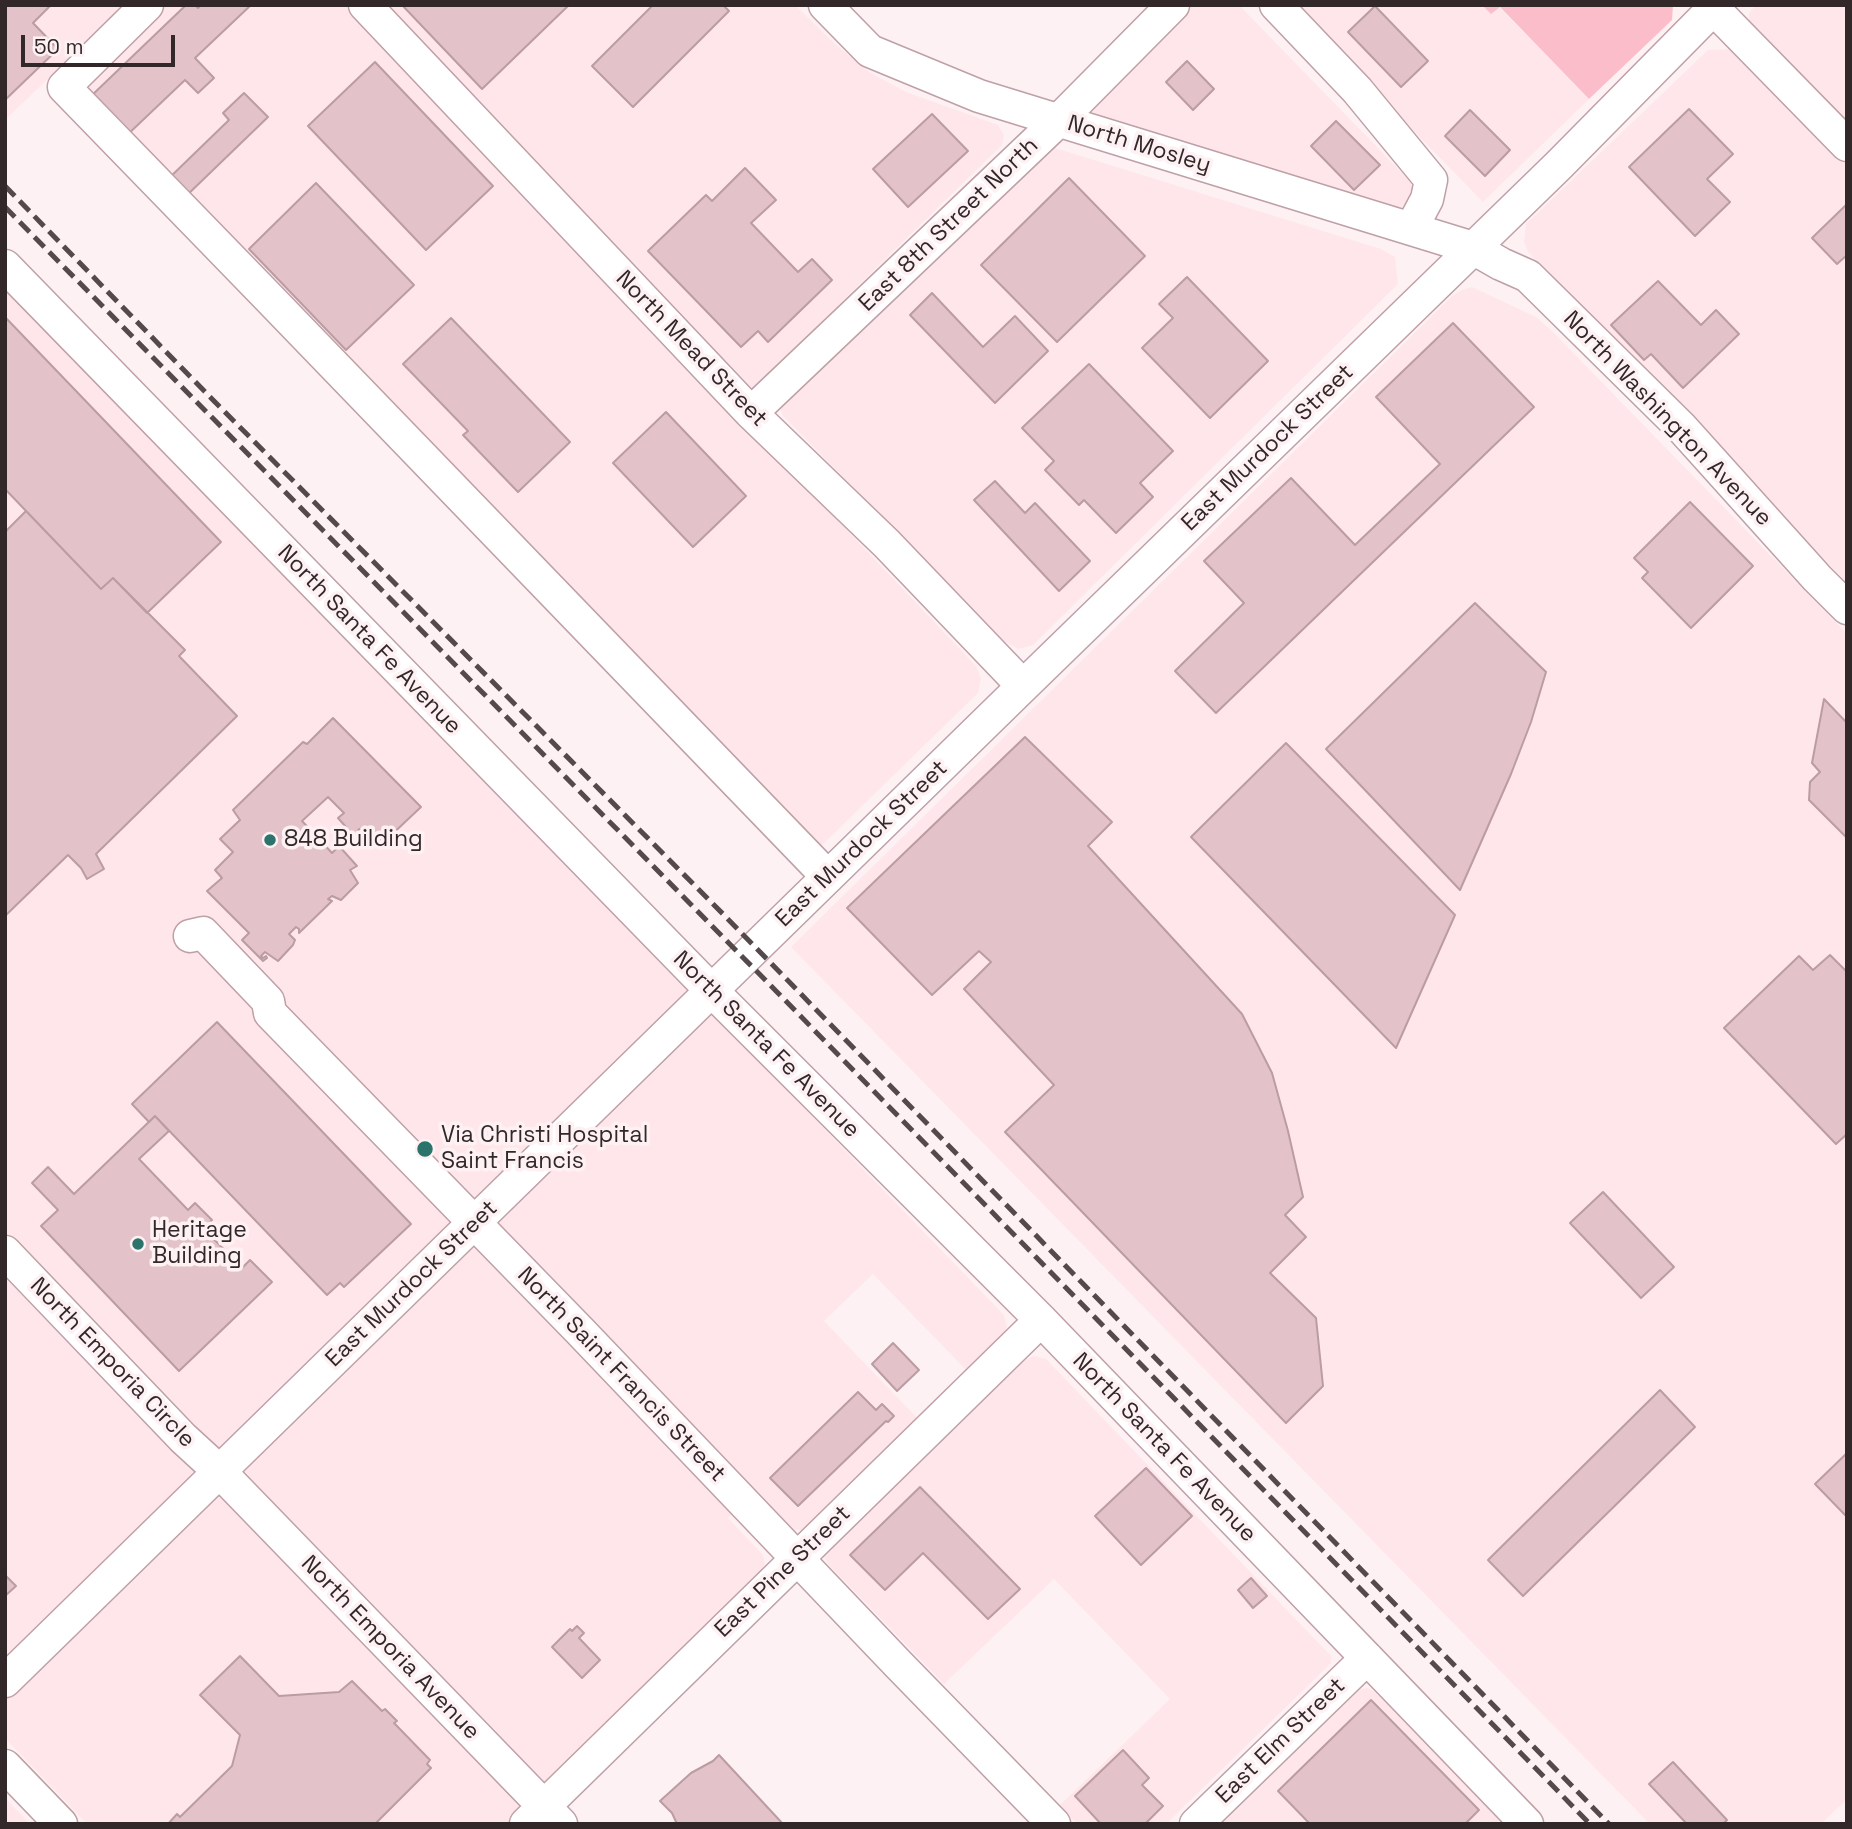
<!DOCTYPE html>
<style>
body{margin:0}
#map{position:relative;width:1852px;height:1829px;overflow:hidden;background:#fef1f3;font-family:"Space Grotesk",sans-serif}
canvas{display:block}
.frame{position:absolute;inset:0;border:7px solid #322729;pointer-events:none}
.scale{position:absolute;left:21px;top:35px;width:154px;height:32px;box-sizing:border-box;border:4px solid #322729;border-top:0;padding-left:9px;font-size:21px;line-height:24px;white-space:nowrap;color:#322729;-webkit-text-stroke:5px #fef1f3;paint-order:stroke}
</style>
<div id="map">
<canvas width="1852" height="1829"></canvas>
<div class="frame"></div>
<div class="scale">50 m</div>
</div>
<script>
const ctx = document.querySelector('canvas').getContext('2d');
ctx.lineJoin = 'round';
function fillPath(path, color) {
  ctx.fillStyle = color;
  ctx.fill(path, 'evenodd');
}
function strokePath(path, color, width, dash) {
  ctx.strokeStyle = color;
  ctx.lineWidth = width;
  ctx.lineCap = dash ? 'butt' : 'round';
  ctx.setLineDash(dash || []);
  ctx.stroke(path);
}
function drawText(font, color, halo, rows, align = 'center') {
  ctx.font = font + ' "Space Grotesk",sans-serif';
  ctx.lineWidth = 7;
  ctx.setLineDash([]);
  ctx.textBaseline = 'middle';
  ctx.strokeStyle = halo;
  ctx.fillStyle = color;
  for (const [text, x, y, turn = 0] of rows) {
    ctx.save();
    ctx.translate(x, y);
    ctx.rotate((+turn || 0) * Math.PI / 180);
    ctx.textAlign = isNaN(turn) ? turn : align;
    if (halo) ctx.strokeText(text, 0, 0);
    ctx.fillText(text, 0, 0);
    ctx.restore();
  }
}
const built = new Path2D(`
 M5,5H795L836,45L869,72L906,92L998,125L1004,135L1002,145L732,409L976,666L981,678L978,693L820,847L810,852L54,73L5,120Z
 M1189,5H1239L1410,181L1413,190L1410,200L1401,207L1388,208L1101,118L1089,110L1090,101Z
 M1291,5H1482L1491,14L1499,7L1589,99L1483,202Z
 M1756,5H1847V130L1749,23V13Z
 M1732,49L1847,165V583L1528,252L1524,242L1526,224L1708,50Z
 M1052,147L1381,249L1395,257L1398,284L1033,645L1018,649L1004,641L783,416L779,405Z
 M5,281L1004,1315L1007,1327L1001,1340L968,1372L873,1274L824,1321L919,1420L811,1525L802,1530H794L757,1491L728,1518L763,1555L765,1564L760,1575L506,1824H87L5,1738Z
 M1472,287L1536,317L1552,331L1847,634V1799L1821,1824H1650L791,947L1452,296L1462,290Z
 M1034,1356L1046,1359L1331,1656V1663L1166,1824H1077L1060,1805L1170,1699L1054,1579L944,1684L829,1565L824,1557L827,1548L926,1448L1020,1362Z
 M1368,1688L1376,1693L1504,1824H1219L1359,1689Z
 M5,1798L30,1824H5Z`);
const green = new Path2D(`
 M1482,5H1673L1672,20L1589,99L1500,7L1491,14Z`);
const building = new Path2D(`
 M5,5H51L33,23L58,49L5,100Z
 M186,5H195L198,8L201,5H251L195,58L214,78L198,93L185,80L124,138L88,99Z
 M402,5H569L482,89Z
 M653,5H723L729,11L633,107L592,66Z
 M1375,6L1428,61L1401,87L1348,32Z
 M1187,61L1214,89L1193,110L1166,82Z
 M375,62L493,186L426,250L308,126Z
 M244,93L268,117L183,199L165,182L229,120L223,113Z
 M1689,109L1733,154L1707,179L1730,202L1695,236L1629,167Z
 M1470,110L1510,150L1485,176L1445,136Z
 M932,114L968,151L908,207L873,169Z
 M1336,121L1380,165L1354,190L1311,146Z
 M745,168L776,200L751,223L798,272L812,259L832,280L768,342L758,331L741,347L648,251L706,195L712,201Z
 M1069,178L1145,256L1057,342L981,265Z
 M316,183L414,285L346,350L249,249Z
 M1846,205L1847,255L1837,264L1812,238Z
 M1187,277L1268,361L1210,418L1142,348L1173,318L1159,304Z
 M1658,281L1701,325L1716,310L1739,334L1683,388L1651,354L1644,360L1611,325Z
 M932,293L983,347L1015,316L1048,351L995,403L910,315Z
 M5,317L221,542L147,613L113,578L101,589L5,489Z
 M451,318L570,442L518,492L463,435L468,431L403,364Z
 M1453,323L1534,407L1216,713L1175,671L1244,603L1204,561L1291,478L1355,545L1440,464L1376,397Z
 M1089,364L1173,451L1140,483L1153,497L1116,533L1084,500L1079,505L1045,470L1054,461L1022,428Z
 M666,412L746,496L693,547L613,463Z
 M995,481L1025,513L1035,503L1090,561L1059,591L974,500Z
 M1690,502L1753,566L1691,628L1642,578L1648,572L1634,558Z
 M26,511L101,589L113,578L185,650L179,656L237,716L96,854L104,869L87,879L81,868L68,855L5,916V532Z
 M1475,603L1546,672L1531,722L1511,774L1460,890L1326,749Z
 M1824,699L1847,723V838L1809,800L1810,782L1820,772L1812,763Z
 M333,718L421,807L386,840L381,838L375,845L359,829L354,836L338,818L344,813L328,797L302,821L332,853L339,846L357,866L350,870L358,883L341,900L332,896L328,899L332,901L299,933V929L296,927L289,934L295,940L293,945L278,961L265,952L261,956L263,958L266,956L267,958L263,961L242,940L249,933L207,891L222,878L215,870L233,852L220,839L240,820L233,810L303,742L307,744Z
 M1025,737L1112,822L1088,846L1242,1014L1272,1073L1288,1131L1303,1197L1285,1215L1306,1237L1270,1273L1316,1318L1323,1386L1286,1423L1005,1132L1054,1085L964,989L991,962L979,951L932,995L847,908Z
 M1286,743L1455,915L1396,1048L1191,837Z
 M1830,955L1847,972V1134L1836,1144L1724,1028L1799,956L1813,970Z
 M217,1022L411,1224L344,1287L340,1283L327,1295L155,1116L149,1122L132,1104Z
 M155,1116L169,1131L139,1159L188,1210L195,1203L212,1220L204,1229L242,1268L250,1260L272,1282L179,1371L41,1226L58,1210L32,1183L48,1167L74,1194Z
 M1603,1192L1674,1267L1641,1298L1570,1223Z
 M893,1343L919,1370L897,1391L872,1364Z
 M1660,1390L1695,1427L1523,1596L1488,1560Z
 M858,1392L876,1410L882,1404L894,1416L888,1422L886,1421L798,1506L770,1478Z
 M1847,1453V1517L1815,1484Z
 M1146,1468L1192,1516L1141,1565L1095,1516Z
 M920,1487L1020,1589L988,1619L923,1553L885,1590L850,1555Z
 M5,1575L16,1586L5,1596Z
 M1251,1578L1267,1596L1253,1608L1238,1590Z
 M577,1626L584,1633L579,1638L600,1660L582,1678L552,1647L570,1629L572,1631Z
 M240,1656L279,1696L339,1692L352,1681L382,1711L385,1709L397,1721L394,1723L430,1760L427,1764L431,1768L375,1824H168L177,1814L180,1817L232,1766L240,1735L200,1695Z
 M1371,1700L1479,1810L1465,1824H1310L1278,1791Z
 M1123,1750L1149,1778L1142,1785L1163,1806L1145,1824H1101L1075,1796Z
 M719,1755L783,1824H677L672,1813L660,1801L691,1773L713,1761Z
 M1673,1762L1727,1820L1723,1824H1687L1649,1784Z`);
const minor = new Path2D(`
 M147,5L64,87L269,298L828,877
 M365,5L751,413L887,544L1023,686
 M825,5L870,51L979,96L1473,248L1501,264L1528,276L1682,428L1817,578L1847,608
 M1276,5L1357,90L1431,180L1427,199L1411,229
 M1710,5L1847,145
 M5,266L712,991L1041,1320L1527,1824
 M751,413L1059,120L1173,5
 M190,936L203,933L268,1001L270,1013L580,1331L899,1665L1054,1824
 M5,1252L183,1438L220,1472L561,1824
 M5,1681L1014,695L1559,165L1717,5
 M5,1766L61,1824
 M526,1824L1041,1320
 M1196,1824L1367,1658`);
const rail = new Path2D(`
 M5,186L212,399L724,915L1609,1824
 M5,207L776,991L1590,1824`);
const markers = [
 [270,840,7,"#2b736b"],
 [425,1149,9,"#2b736b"],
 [138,1244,7,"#2b736b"]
];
const streetNames = [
 ["North Mosley",1139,145,17],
 ["East 8th Street North",949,225,-44],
 ["North Mead Street",691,349,46],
 ["North Washington Avenue",1667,419,46],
 ["East Murdock Street",1268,448,-44],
 ["North Santa Fe Avenue",369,640,46],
 ["East Murdock Street",862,844,-44],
 ["North Santa Fe Avenue",766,1045,45],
 ["East Murdock Street",412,1284,-44],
 ["North Emporia Circle",112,1363,46],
 ["North Saint Francis Street",621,1375,46],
 ["North Santa Fe Avenue",1164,1448,46],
 ["East Pine Street",783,1572,-44],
 ["North Emporia Avenue",390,1648,46],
 ["East Elm Street",1281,1741,-44]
];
const poiNames = [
 ["848 Building",284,840],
 ["Via Christi Hospital",441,1136],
 ["Saint Francis",441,1162],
 ["Heritage",152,1231],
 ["Building",152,1257]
];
fillPath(built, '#ffe6ea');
fillPath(green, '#fcbdca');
fillPath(building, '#e3c3c9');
strokePath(building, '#ba9ca2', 2);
strokePath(minor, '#bea0a6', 35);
strokePath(minor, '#fff', 32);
strokePath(rail, '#54494b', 5, [14, 7]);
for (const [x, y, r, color] of markers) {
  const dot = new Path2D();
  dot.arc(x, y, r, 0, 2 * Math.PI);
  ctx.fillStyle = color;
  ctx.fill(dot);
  strokePath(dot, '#fef1f3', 2.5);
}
drawText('23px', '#322729', '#fef1f3', streetNames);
drawText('23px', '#322729', '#fef1f3', poiNames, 'left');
</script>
